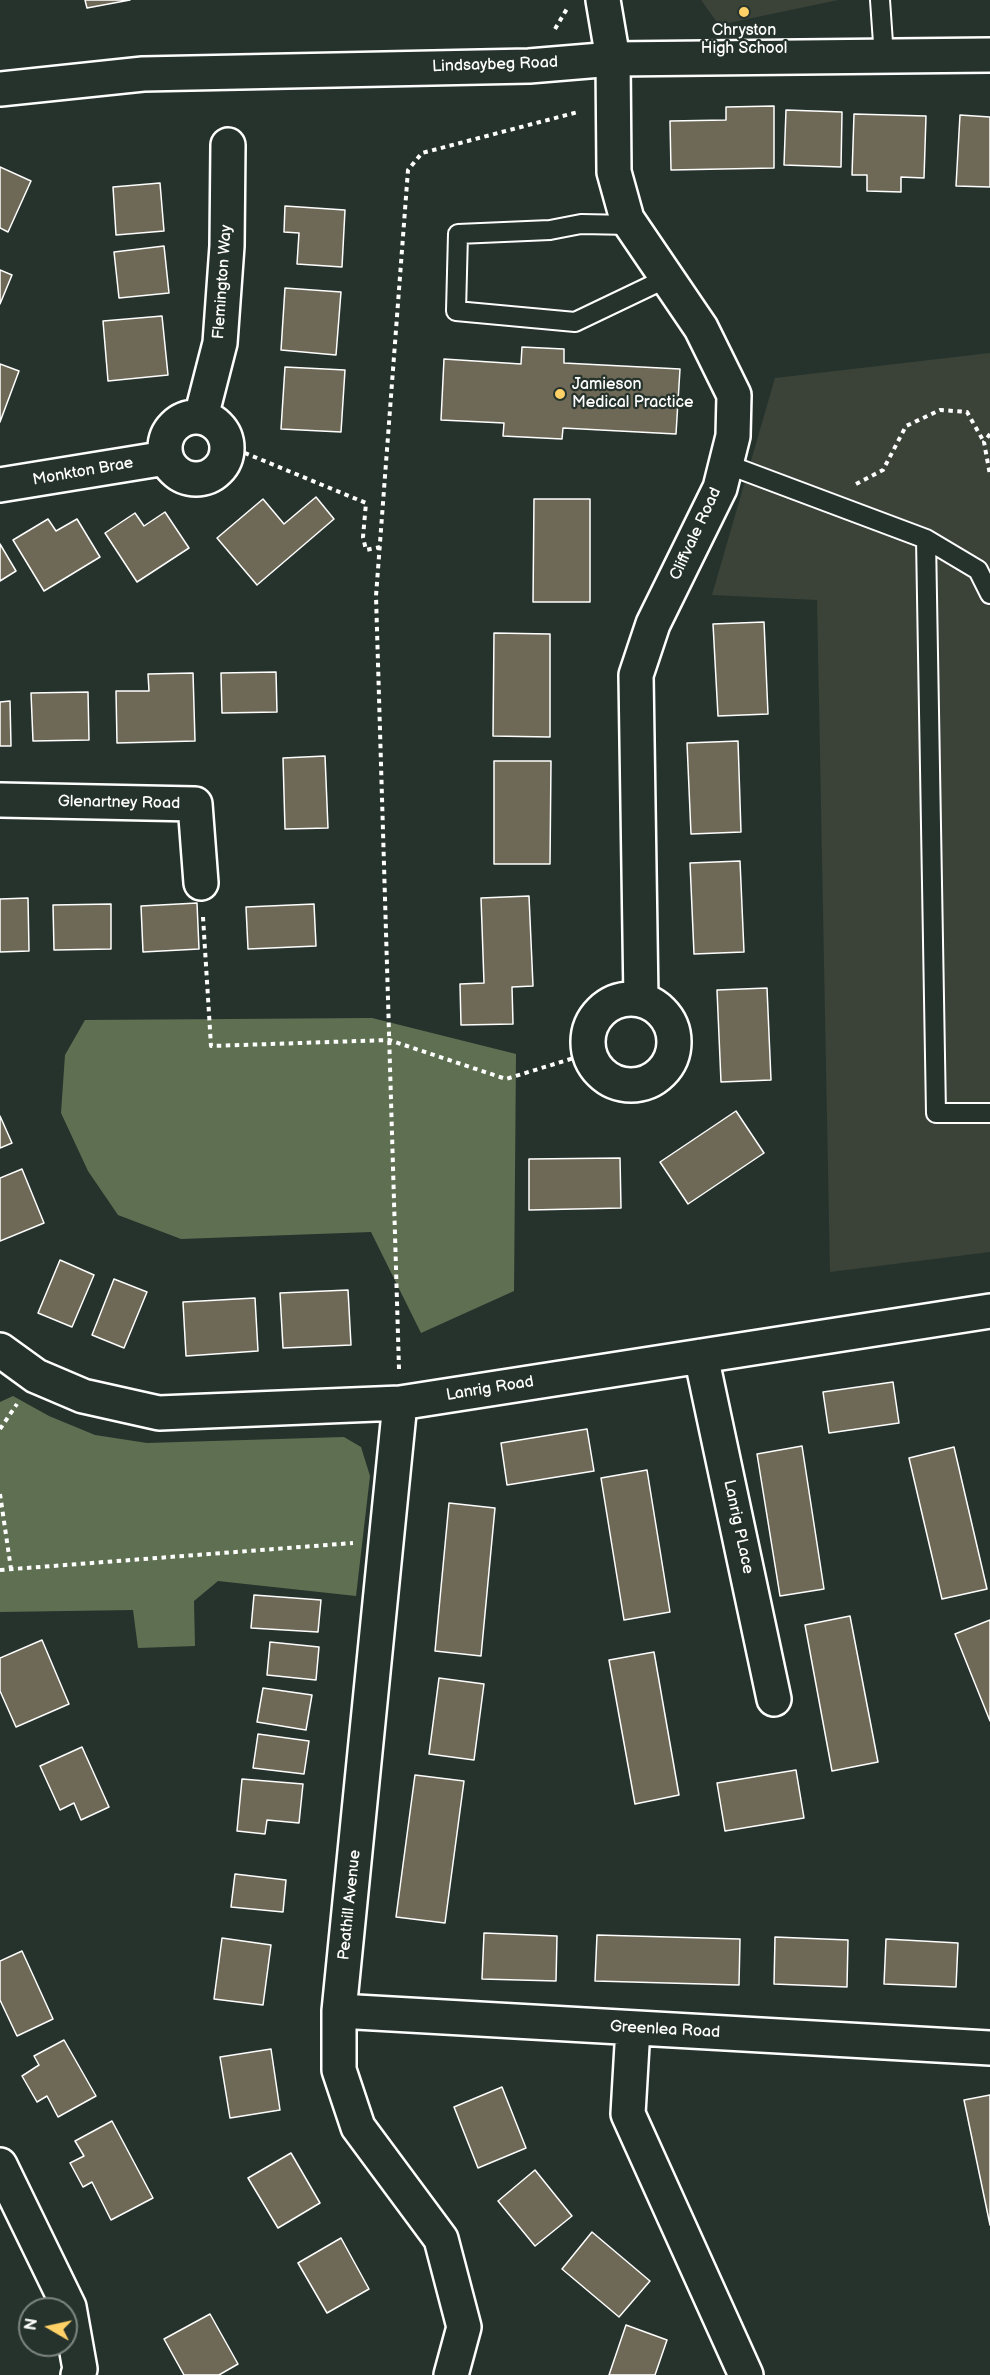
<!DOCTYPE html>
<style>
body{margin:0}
#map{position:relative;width:990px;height:2375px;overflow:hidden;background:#26332d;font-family:"Balsamiq Sans",sans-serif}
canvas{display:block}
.north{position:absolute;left:18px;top:2297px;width:60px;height:60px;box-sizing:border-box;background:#26332d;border:2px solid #7d8581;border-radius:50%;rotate:279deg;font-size:16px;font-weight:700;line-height:24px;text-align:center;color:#fff}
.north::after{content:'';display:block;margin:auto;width:21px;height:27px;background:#ffd166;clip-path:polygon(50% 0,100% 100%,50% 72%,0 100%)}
</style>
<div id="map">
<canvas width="990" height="2375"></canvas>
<div class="north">N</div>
</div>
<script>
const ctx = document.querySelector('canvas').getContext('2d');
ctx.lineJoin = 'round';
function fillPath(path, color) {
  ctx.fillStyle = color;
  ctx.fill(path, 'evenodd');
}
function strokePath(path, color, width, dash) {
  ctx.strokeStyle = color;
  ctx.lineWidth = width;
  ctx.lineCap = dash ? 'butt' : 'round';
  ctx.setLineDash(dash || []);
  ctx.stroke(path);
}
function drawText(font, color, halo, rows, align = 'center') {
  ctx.font = font + ' "Balsamiq Sans",sans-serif';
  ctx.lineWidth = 4.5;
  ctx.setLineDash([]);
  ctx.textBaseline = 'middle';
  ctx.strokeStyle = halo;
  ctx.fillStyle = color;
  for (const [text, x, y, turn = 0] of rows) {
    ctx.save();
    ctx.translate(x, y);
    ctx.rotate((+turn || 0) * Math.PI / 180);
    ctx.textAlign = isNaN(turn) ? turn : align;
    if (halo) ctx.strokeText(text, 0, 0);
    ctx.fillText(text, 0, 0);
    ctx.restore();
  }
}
const built = new Path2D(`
 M701,0H838L719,25Z
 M990,353V1252L830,1272L817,600L712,595L775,378Z`);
const green = new Path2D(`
 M372,1018L516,1054L514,1291L421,1333L371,1232L181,1239L118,1215L88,1171L61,1113L65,1055L85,1020Z
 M13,1396L49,1416L95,1435L147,1443L344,1437L361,1447L370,1476L356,1596L218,1581L194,1601L195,1646L138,1648L133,1610L0,1612V1402Z`);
const building = new Path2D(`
 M85,0H130L87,8Z
 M774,106V168L671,170L670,121L726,120V107Z
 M786,110L842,112L841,167L784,165Z
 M854,114L926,116L924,178L901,177V192L867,191V175H852Z
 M960,115L990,117V187L956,186Z
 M0,167L31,181L8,232L0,228Z
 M160,183L164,231L116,235L113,187Z
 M285,206L345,210L342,267L297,264L299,233L284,232Z
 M164,246L169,293L119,298L114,252Z
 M0,270L12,275L0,304Z
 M285,288L341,292L336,355L281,350Z
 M162,316L168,375L108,381L103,321Z
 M522,347L564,349V363L680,369L676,434L563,428L562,439L503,436L504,423L441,420L444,359L521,364Z
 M0,364L19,371L0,422Z
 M285,367L345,370L341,432L281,429Z
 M316,497L334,519L257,585L217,538L263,499L284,524Z
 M534,499H590V602H533Z
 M165,512L189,548L137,582L105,533L135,513L144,526Z
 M48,519L56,531L77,519L100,557L44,591L13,540Z
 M0,544L16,571L0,581Z
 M764,622L768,714L718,716L713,624Z
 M494,633L550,634V737L493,736Z
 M276,672L277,712L222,713L221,673Z
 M193,673L195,741L117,743L116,691H149L148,674Z
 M88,692L89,740L33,741L31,693Z
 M10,701L11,746H0V702Z
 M738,741L741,832L691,834L687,743Z
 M325,756L328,828L285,829L283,758Z
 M494,761H551L550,864H494Z
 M740,861L744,952L694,954L690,863Z
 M529,896L533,986L512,987L513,1024L461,1025L460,984L484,983L481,898Z
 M28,898L29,951L0,952V899Z
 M197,903L199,949L143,952L141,906Z
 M111,904V949L54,950L53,905Z
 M314,904L316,946L248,949L246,907Z
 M767,988L771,1080L721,1082L717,990Z
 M736,1111L764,1153L688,1204L660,1162Z
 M0,1116L12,1143L0,1148Z
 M620,1158L621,1208L529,1210V1159Z
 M22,1169L44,1223L0,1241V1178Z
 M60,1260L94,1275L72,1327L38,1313Z
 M114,1279L147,1292L124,1348L92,1335Z
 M348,1290L351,1345L283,1348L280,1293Z
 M255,1298L258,1351L186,1356L183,1302Z
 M893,1382L899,1423L829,1433L823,1392Z
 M587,1429L594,1471L507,1485L501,1443Z
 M802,1446L824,1589L780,1596L757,1454Z
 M954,1447L987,1589L942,1599L909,1458Z
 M647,1470L670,1612L624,1620L601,1478Z
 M449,1503L495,1508L481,1656L435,1651Z
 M254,1595L321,1600L318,1632L251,1628Z
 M850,1616L878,1762L832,1771L805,1625Z
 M990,1620V1721L955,1634Z
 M42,1640L69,1704L16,1727L0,1691V1658Z
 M270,1642L319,1647L316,1680L267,1675Z
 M654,1652L679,1795L635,1804L609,1660Z
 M439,1678L484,1684L474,1760L429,1754Z
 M263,1688L312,1695L306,1730L257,1722Z
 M258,1734L309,1741L304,1774L253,1768Z
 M82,1747L109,1807L81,1820L74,1803L60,1810L40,1766Z
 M796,1770L804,1818L725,1831L717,1783Z
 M415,1775L464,1781L445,1923L396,1917Z
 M242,1779L303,1784L299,1823L267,1820L265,1834L237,1831Z
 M235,1874L286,1880L283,1912L231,1907Z
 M484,1933L557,1936L556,1981L482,1979Z
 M597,1935L740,1939L739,1985L595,1981Z
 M775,1937L848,1940L847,1987L774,1984Z
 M222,1938L271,1945L263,2005L214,1999Z
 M886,1939L958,1943L956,1987L884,1984Z
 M22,1951L53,2019L17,2036L0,2000V1961Z
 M64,2040L96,2096L58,2117L47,2096L37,2102L22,2076L39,2065L34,2056Z
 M271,2049L280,2110L230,2118L220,2057Z
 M502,2087L526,2148L478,2168L454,2107Z
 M990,2095V2225L964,2100Z
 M112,2121L153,2198L111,2220L92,2182L83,2187L70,2163L84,2156L75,2141Z
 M291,2153L320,2203L278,2228L248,2178Z
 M535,2170L572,2216L535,2246L498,2201Z
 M592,2232L650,2281L619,2317L562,2269Z
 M341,2238L369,2289L327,2313L298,2263Z
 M210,2314L238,2364L219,2375H184L164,2339Z
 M626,2325L667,2340L655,2375H609Z`);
const path = new Path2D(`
 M555,29L568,7
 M990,434L984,442L990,475
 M228,446L366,503L363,537L366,550L380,547
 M856,484L883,470L906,426L940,410L967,412L984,442
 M203,917L211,1046L389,1040L506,1079L590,1053
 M399,1369L376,596L408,170L422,153L578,112
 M0,1429L17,1404
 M0,1494L11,1569
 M0,1570L353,1543`);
const service = new Path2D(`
 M880,0L884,57
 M631,225L581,224L550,230L458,234L456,311L575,322L667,278
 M726,464L926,539L978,570L990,594
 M926,539L936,1113H990`);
const minor = new Path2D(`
 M613,59L614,172L627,219L701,328L734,395L733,436L720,488L653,624L636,675L641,1000
 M165 448a31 31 0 1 1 62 0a31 31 0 1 1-62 0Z
 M201,417L220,343L227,246L228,145
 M0,485L166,458
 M0,800L195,804L201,883
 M588 1042a43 43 0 1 1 86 0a43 43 0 1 1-86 0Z
 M0,1350L36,1376L83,1396L159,1413L400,1403L990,1311
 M701,1356L774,1699
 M400,1403L339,2011V2070L358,2127L441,2239L464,2327L451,2375
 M339,2011L990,2048
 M633,2028L628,2114L746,2375
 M0,2165L69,2307L80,2369L78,2375`);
const tertiary = new Path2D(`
 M603,0L613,59`);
const secondary = new Path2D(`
 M0,89L143,74L529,66L613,59L990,55`);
const markers = [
 [744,12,6,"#ffd166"],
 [560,394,6,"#ffd166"]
];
const poiNames = [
 ["Chryston",744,31],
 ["High School",744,49],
 ["Jamieson",572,385,"left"],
 ["Medical Practice",572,403,"left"]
];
const streetNames = [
 ["Lindsaybeg Road",495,65,-2],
 ["Flemington Way",223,282,-86],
 ["Monkton Brae",83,472,-10],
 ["Cliffvale Road",696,534,-65],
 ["Glenartney Road",119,803,1],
 ["Lanrig Road",490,1389,-9],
 ["Lanrig PLace",738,1527,78],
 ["Peathill Avenue",350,1905,-84],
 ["Greenlea Road",665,2030,3]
];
fillPath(built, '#3b4339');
fillPath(green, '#5f7052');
fillPath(building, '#6d6956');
strokePath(building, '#fff', 1.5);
strokePath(service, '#fff', 22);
strokePath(minor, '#fff', 38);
strokePath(tertiary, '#fff', 38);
strokePath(secondary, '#fff', 38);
strokePath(path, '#fff', 4, [4.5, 4.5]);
strokePath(service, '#26332d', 18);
strokePath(minor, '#26332d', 33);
strokePath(tertiary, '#26332d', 33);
strokePath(secondary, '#26332d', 33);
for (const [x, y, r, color] of markers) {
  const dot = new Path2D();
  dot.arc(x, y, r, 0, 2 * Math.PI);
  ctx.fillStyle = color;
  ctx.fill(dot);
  strokePath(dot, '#26332d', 2);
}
drawText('16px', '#fff', '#26332d', poiNames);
drawText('16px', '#fff', '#26332d', streetNames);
</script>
